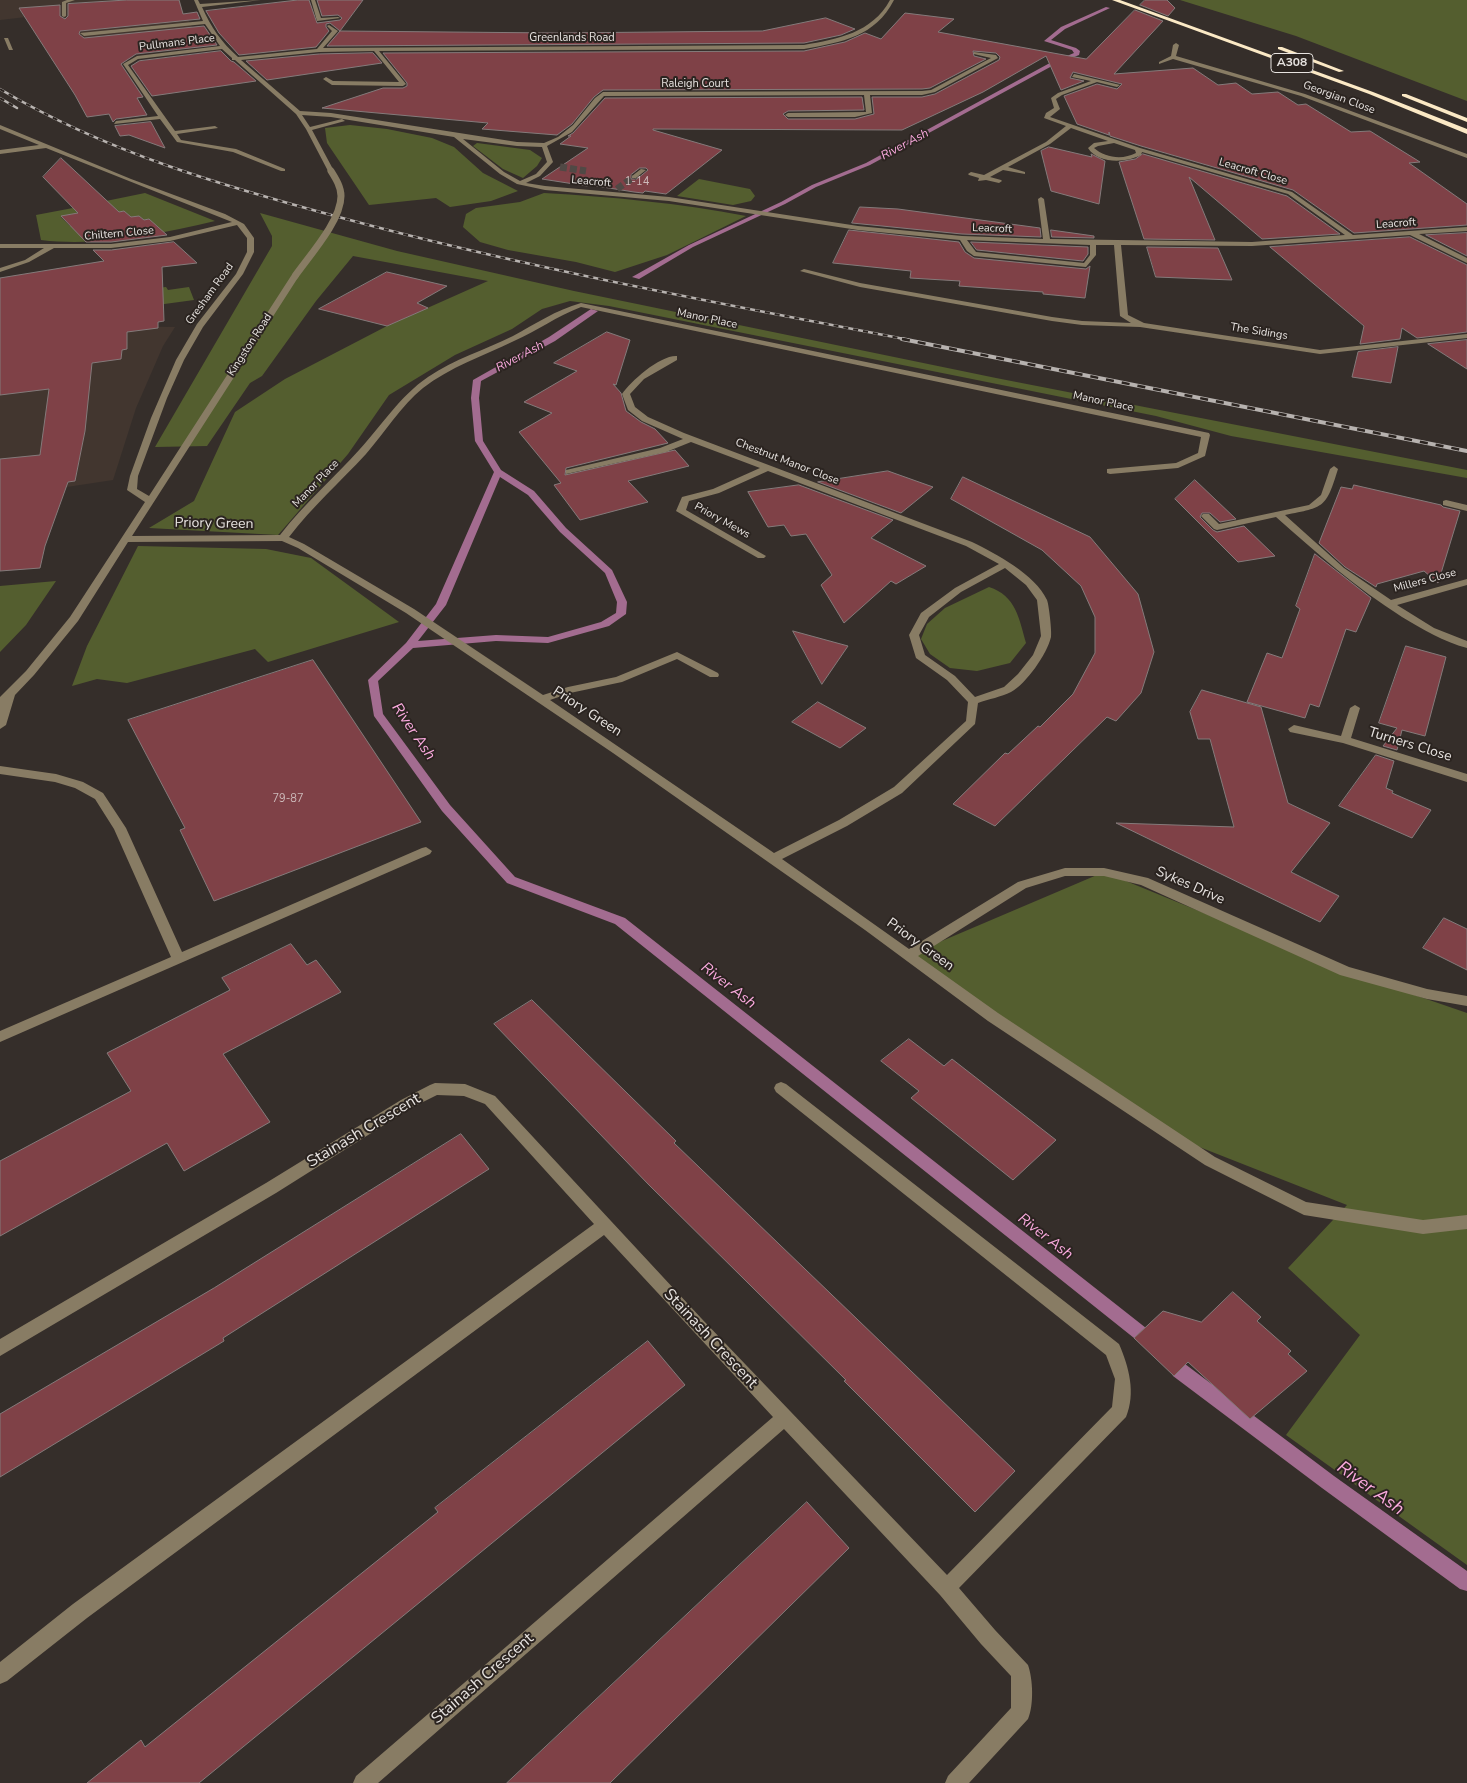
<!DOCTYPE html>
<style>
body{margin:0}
canvas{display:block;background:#352e2a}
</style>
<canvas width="1467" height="1783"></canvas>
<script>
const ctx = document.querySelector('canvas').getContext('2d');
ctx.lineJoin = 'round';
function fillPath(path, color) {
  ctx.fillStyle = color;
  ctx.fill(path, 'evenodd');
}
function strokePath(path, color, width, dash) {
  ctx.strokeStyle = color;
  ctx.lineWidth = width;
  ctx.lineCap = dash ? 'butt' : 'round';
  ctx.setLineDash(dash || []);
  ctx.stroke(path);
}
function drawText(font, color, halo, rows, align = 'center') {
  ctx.font = font + ' "Nunito Sans",sans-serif';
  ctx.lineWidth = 4;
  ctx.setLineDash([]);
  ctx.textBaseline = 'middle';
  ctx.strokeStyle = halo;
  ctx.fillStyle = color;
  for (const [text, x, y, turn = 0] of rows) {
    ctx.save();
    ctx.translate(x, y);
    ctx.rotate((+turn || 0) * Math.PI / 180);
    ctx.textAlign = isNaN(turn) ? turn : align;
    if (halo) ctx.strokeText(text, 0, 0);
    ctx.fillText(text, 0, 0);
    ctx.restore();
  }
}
const built = new Path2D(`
 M0,0H180L182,9L203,46L52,61L46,39L64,21L60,13L0,20Z
 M0,325L175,327L163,346L136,408L113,480L0,497Z`);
const green = new Path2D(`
 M1180,0H1467V101L1296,36Z
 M350,125L387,129L432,138L454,147L483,173L518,191L491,201L450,207L436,198L369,205L327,143L325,128Z
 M477,143L530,150L542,158L537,166L523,178L503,169L473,146Z
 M699,179L750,189L755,196L751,201L733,205L677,196Z
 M145,193L215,221C159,234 98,247 41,240L36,215L73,208L78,213L61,217L70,226L154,224L149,219L144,220L139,216L131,217L124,211L119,212L106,201Z
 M544,193C611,197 680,203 746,216L667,255L615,272L576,262L508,250L480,242L463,227L466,214L476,208L520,202Z
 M260,213L397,251L574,291L996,378L1467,470V478L1231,436L1156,416L609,306L570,301L542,309L512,329L455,355L389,395L348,454L278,535L149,528L194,501L235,412L285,379L387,326L488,281L353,256L316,301L262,376L250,383L207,446L155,447L272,246V236Z
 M166,287L168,290L189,287L194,300L83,315L139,290Z
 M138,546L266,549L311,558L399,622L268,662L255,649L127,683L97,679L72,686L87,646Z
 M56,581L26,625L0,652V586Z
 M989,587C1016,596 1019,618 1026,643L1010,663L977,671L950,668L930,654L921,639L927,624L945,608Z
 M1104,872L1345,971L1467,1013V1565L1286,1435L1360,1335L1288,1268L1347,1205L1174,1137L909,955Z`);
const stream = new Path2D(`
 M1106,7L1110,8L1065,29L1051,40L1076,48L1080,51L1079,55L1052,66L870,165L816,187L785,204L693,247L639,279L632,277L689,245L781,202L812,185L866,163L1048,64L1074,53L1072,50L1044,41L1061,27Z
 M591,309L598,311L555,341L481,381L479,398L483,441L501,470L534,491L566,528L612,570L627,602L626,614L609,626L548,643L496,641L413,648L378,681L383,714L450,805L515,877L625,918L1146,1328L1148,1333L1146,1338L1140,1341L1134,1338L615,924L507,883L442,811L374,716L368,680L406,643L436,604L494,472L475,441L471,398L473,380L549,337ZM500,477L528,495L560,532L605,573L617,602L616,613L601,622L548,637L496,635L418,641L446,605Z
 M1179,1362L1185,1364L1334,1476L1467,1571V1591L1460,1589L1322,1488L1173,1376L1171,1370L1173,1364Z`);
const building = new Path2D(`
 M127,0H179L183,14L197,12L200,19L80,31L79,34L84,38L204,26L217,45L136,54L121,64L143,97L137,98L147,115L116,119L113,122L109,114L87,117L75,95L19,8L60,5V16L65,19L68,16V4Z
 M298,0H309L317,23L340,20L342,18L338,15L322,16L317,0H363L340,31L330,23L326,24V27L329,31L316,47L239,55L219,33L206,11Z
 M1145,0H1167L1175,8L1168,16L1140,5Z
 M1135,10L1163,21L1114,74L1193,68L1218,85L1236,83L1252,94L1278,92L1298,105L1306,104L1351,132L1370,131L1420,162L1409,163L1467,204V225L1354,233L1293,190L1141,146L1110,136L1109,132V135L1077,124L1064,96L1097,84L1117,89L1122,84L1073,72L1070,78L1084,81L1061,90L1046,56L983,92L902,130L653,129V130L722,150L666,194L645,191L643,193L634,192L590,185L587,186L542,179L588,148L560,144L571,136H568L573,133L605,98L862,97L864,110L788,111L783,114L788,119H855L874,114L872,97H922L935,94L999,60L1000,57L996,53L973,51L974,56L986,59L930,88L922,89L603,90L594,97L572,124L557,135L482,129L488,123L322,108L383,88H403L407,86V83L383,53L804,51L845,42L865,33L881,39L905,13L954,19L938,32L1086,59ZM640,168H646L648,170L637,179H631V175Z
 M826,18L855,29L841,35L804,43L327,46L340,31L556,33L762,31Z
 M221,51L231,61L234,62L256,81L152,96L131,66L139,61Z
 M373,53L382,63L267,80L246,61L319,54Z
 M151,122L165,148L129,135L120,136L115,126Z
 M1049,147L1092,157L1091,154L1105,161L1099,204L1051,191L1041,151Z
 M1143,154L1287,196L1340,234L1262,239L1189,177L1215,240L1144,239L1119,162L1135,159Z
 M61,158L119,212L124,211L131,217L139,216L144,220L149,219L167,235L111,242H86L61,216L78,213L43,177Z
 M860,207L898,209L1040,228L1041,237L962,234L852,223Z
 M849,230L959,242L965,252L974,258L1086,269L1090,266L1085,298L1043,294V292L959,286L960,281L910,278L911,271L833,263Z
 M1051,230L1094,236V238L1052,237Z
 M1467,233V256L1426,235Z
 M1410,237L1467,265V332L1417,338L1402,328L1400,339L1360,344L1364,326L1270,247Z
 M174,242L197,263L162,267L164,321L158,322V328L127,332V349L122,350L121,359L92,363L85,431L75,481L68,482L45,546L40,568L0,571V459L40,455L49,389L0,395V278L104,261L93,250H111Z
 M971,242L1088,247V254L1083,261L977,250Z
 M1147,247L1218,248L1232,280L1156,277Z
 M387,272L447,286L417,303L428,308L387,326L319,309Z
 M607,332L630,340L616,385L613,384L621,393L626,411L641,422L655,429L668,443L566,468L565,475L675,450L689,466L628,481L648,502L580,520L554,485L561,483L519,432L552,413L524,402L577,371L554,363Z
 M1467,340V369L1428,344Z
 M1398,347L1391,383L1352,377L1358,352Z
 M888,471L933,487L901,513L818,482Z
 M963,477L1090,537L1138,594L1154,652L1141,693L1116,721L1107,717L995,826L953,804L1005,753L1008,754L1038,726L1040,727L1073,694L1095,653V617L1081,586L1042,550L951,499Z
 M1195,480L1236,519L1220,522L1210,513H1202L1200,517L1213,530L1217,532L1244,526L1275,556L1238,562L1175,499Z
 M799,485L893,520L871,538L926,566L896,584L891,581L844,623L821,585L832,575L806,534L791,536L784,525L768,527L748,492Z
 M1354,485L1441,505L1443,507L1460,511L1438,583L1424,571L1377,584L1376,587L1345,567L1319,543L1341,487L1352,489Z
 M1315,554L1371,598L1356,632L1346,629L1319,707L1310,704L1305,718L1247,702L1267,653L1282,658L1300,609L1296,606Z
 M793,631L848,646L822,684Z
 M1406,646L1446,657L1425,736L1402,730L1397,750L1383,746L1397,728L1379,723Z
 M313,660L421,822L214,901L180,830L185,828L128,720Z
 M1202,690L1261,707L1288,803L1330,823L1291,872L1339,896L1320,922L1116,823L1234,827L1210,739H1198L1190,712Z
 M818,702L866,728L840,748L792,722Z
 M1376,755L1394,761L1386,788L1393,791L1392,793L1431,810L1412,838L1339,806Z
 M1444,918L1467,929V970L1423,948Z
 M291,944L307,965L316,960L341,992L223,1054L270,1122L184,1171L167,1143L0,1236V1161L131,1091L107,1053L230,990L222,978Z
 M532,1000L676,1141L674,1143L1015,1471L975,1512L844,1381L846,1380L649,1185L494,1024Z
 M909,1039L944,1066L952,1059L1056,1140L1013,1180L911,1098L919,1091L881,1061Z
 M461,1134L489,1169L223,1338L224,1341L0,1477V1414L214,1288Z
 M1233,1292L1261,1317L1257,1321L1291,1351L1288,1354L1307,1371L1250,1419L1188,1362L1174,1376L1134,1338L1163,1311L1201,1322Z
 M648,1341L685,1385L199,1783H87L141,1740L145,1747L438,1512L435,1508Z
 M807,1502L849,1548L610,1783H507Z`);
const minorTunnel = new Path2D(`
 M560,167L586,171
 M617,189L634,177`);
const minor = new Path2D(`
 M67,0H75L66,3V16L64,17L62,16V2Z
 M194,0H198L200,4L261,0L202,7C211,27 221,42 238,57L317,49L332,31L327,26L329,25L338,31L323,48L804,45C838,39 872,33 890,0H894C875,37 842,42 804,49L379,51L406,84L403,86L332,85L323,79L326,77L333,81L399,82L374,51L319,52L241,60L300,111L331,113L517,142L544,143L558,137L573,125L595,98L603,92L922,91L931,90L991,58L974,54V52L996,55L998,58L935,92L922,95H870L872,113L855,117H788L785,115L788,113L866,112L864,95L604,96L572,132L547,146L553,162L540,176L526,183L545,186L669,197L858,226L962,236L1043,239L1038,199L1041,197L1044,199L1050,239L1252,242L1345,235L1288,194L1142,152L1141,155C1126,163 1098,164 1088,148L1094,143L1108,141L1071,128L1050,144L1008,167L1025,172V174L1003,170L990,177L1001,180L1002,181L999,183L986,180L978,181L979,178L969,175L968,174L971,172L984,175L1046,142L1066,126L1044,118L1046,113L1054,108L1051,98L1058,93L1091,81L1072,77L1074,74L1120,85L1117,87L1097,82L1062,95L1056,99L1060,109L1050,117L1140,148L1292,192L1353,235L1467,227V231L1419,234L1467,258V263L1410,235L1252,246L1121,245L1128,315L1144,323L1320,350L1467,334V338L1320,354L1140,327L1082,325L1052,321L860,287L800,271L804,269L860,283L1052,317L1082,321L1131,323L1120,316L1114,245H1096V255L1086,267L974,256L967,251L960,240L858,230L669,201L545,190L517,184L500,174L454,137L331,117L302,115L310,127L342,119L345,121L312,130L334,171L331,173L328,171L306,129L296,114L235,60H232V58L222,49L138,59L128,65L175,131L215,126L218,128L177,134L181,140L236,149L285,169V171H281L233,152L177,142L160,119L114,124L116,121L158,116L123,64L137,56L220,46L205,24L84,36L80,33L203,21ZM463,139L517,146L542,147L547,162L536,174L520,181L504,172ZM1114,143L1135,150L1136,153C1123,160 1105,158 1094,148L1098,146ZM967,240L1090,245V255L1084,263L976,252Z
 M311,0H315L321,18L338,17L340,18L317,21Z
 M4,38H8L13,50H9Z
 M1176,43L1179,45L1176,56L1305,94L1467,154V158L1301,96L1173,59L1159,64V62L1171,56L1173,45Z
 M0,125L131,179L225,214L244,224L254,238V252L243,274L203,327L184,360L167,398L138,476L137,489L149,496L291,276L295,274L299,276L132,536L280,535C304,504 334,478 360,449C382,425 400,396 428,377C454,359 485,350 513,336C535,324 556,310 581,303L1209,433L1210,435L1205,456L1178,468L1110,474L1107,473V469L1176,463L1198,453L1201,437L581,307C557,316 537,331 514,341C483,356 450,367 423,388C401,406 385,432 366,454C340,482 312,507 289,537L304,544L414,609L543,695L568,687L616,677L677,652L718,673L719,675L718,677H710L677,659L622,682L570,693L550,700L774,853L839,820L894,787L966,721L968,702L947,680L916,658L909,635L921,613L955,588L999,564L966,546L768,471L719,493L689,501L686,510L766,556L764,558H758L676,511L682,497L713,489L760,468L691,442L666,452L566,474V470L660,448L683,439L642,421L628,410L622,394C631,381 660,355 677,356V360L644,379L630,394L635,407L648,417L684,433L972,542C996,554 1035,574 1047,600C1049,605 1052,632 1051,637C1047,654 1026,684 1011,692C1001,697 989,699 978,703L975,724L902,793L847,826L782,859L909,949L1018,882L1065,868H1104L1148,878L1349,967L1427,989L1467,996V1006L1427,999L1340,975L1141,885L1104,876H1065L1026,888L918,956L998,1013L1215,1157L1306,1202L1423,1220L1467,1215V1229L1423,1234L1304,1215L1205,1165L988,1021L865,930L613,753L406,613L298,548L282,541L128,542L78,621L34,675L15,695L6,725L0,729V697L26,671L70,617L145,502L127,490L130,476L151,418L176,360L197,324L236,274L247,252V238L237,225L170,241L111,248H54L29,262L0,272V268L25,260L44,248H0V244H111L170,237L232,222L46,148L0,154V150L39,145L0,129ZM1005,568L1026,585L1037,600L1041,636L1033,655L1018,674L1004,687L975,697L955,676L925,655L919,635L929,617L961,592Z
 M641,169L646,170L636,178H632V176Z
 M1334,466L1338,469C1326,508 1325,507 1285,515L1344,568L1391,600L1467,579V585L1397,605L1434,628L1467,641V648C1444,642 1422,629 1402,617C1355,587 1318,554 1276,517L1217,530L1214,529L1201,516L1203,514H1209L1219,524L1309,505L1321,495L1330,469Z
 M1446,500L1467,505V511L1443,505V501Z
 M1355,705L1360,708L1351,738L1467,774V782L1343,743L1290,732L1288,729L1294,725L1341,736L1350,708Z
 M0,766L56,774L83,782L103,793L126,828L182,952L422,848L426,847L432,851L430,854L0,1042V1031L171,957L114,829L95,799L75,788L55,782L0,774Z
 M781,1082L786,1084L1119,1344C1129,1367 1136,1393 1126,1417L959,1588L995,1630L1028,1665C1033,1679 1034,1705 1028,1719L969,1783H945L948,1776L1011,1708V1676L981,1644L940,1595L784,1429L378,1783H353L356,1776L773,1417L604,1235L87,1618L7,1681L0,1684V1662L73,1604L594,1224L485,1104L464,1096L437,1095L411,1108L276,1193L0,1356V1339L266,1183L401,1100L430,1085L435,1083L465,1084L495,1096L701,1318L947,1575L1112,1407L1115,1379L1106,1355L776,1092L774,1088L776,1084Z`);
const highway = new Path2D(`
 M1112,0H1120L1373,92L1467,129V134L1369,94Z
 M1278,47H1282L1344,71L1339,72L1278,49Z
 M1402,94H1406L1467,118V122L1402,96Z`);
const railFar1 = new Path2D(`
 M0,89C108,153 226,187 346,219C531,269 720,303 909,340
 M0,98L17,108`);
const rail = new Path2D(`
 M902,339L1467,451`);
const minorBridge = new Path2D(`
 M295,276C309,256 341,221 341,196C341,187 336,179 331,171`);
const farStreetnames = [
 ["Greenlands Road",572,38],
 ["Pullmans Place",177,43,-7],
 ["Raleigh Court",695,84],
 ["Georgian Close",1339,98,20],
 ["Leacroft Close",1253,172,16],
 ["Leacroft",591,182,5],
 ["Leacroft",1396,224,-4],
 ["Leacroft",992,229,2],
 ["Chiltern Close",119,234,-5],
 ["Gresham Road",210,294,-54],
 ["Manor Place",707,319,12],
 ["The Sidings",1259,332,9],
 ["Kingston Road",250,345,-57],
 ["Manor Place",1103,402,12],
 ["Chestnut Manor Close",787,462,21],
 ["Manor Place",316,484,-46],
 ["Priory Mews",722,521,29],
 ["Millers Close",1425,581,-15]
];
const numberNames = [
 ["1-14",637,182],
 ["79-87",288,799]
];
const shields = [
 [1292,63,42]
];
const shieldNames = [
 ["A308",1292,63]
];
const farWaternames = [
 ["River Ash",905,145,-28],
 ["River Ash",520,357,-28]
];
const streetNames = [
 ["Priory Green",214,524,1],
 ["Priory Green",587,712,33],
 ["Turners Close",1410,745,17],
 ["Sykes Drive",1190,886,24],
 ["Priory Green",920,945,36]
];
const waterNames = [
 ["River Ash",413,732,56],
 ["River Ash",728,986,38],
 ["River Ash",1045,1237,38]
];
const nearStreetnames = [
 ["Stainash Crescent",364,1131,-31],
 ["Stainash Crescent",710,1339,47],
 ["Stainash Crescent",483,1679,-41]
];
const nearWaternames = [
 ["River Ash",1370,1489,36]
];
fillPath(built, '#42362f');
fillPath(green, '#545e2f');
fillPath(stream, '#a36c90');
fillPath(building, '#7f4147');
strokePath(building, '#847a7a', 1);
strokePath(minorTunnel, '#504945', 7, [7, 3]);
fillPath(minor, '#887c64');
fillPath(highway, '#fbe9c5');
strokePath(railFar1, '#b7b2af', 2.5);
strokePath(rail, '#b7b2af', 4);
strokePath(railFar1, '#2b2420', 2, [5]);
strokePath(rail, '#2b2420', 2.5, [8]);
strokePath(minorBridge, '#887c64', 7);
drawText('11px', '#e7e3e0', '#2b2420', farStreetnames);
drawText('11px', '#cdbaba', null, numberNames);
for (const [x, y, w] of shields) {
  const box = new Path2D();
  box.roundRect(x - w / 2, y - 9.5, w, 19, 4);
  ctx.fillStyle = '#2b2420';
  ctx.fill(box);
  strokePath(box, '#e7e3e0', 1);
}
drawText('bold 12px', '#e7e3e0', null, shieldNames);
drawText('italic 12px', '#fbaadf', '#2b2420', farWaternames);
drawText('14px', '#e7e3e0', '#2b2420', streetNames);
drawText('italic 15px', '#fbaadf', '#2b2420', waterNames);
drawText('16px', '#e7e3e0', '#2b2420', nearStreetnames);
drawText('italic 18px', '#fbaadf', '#2b2420', nearWaternames);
</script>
